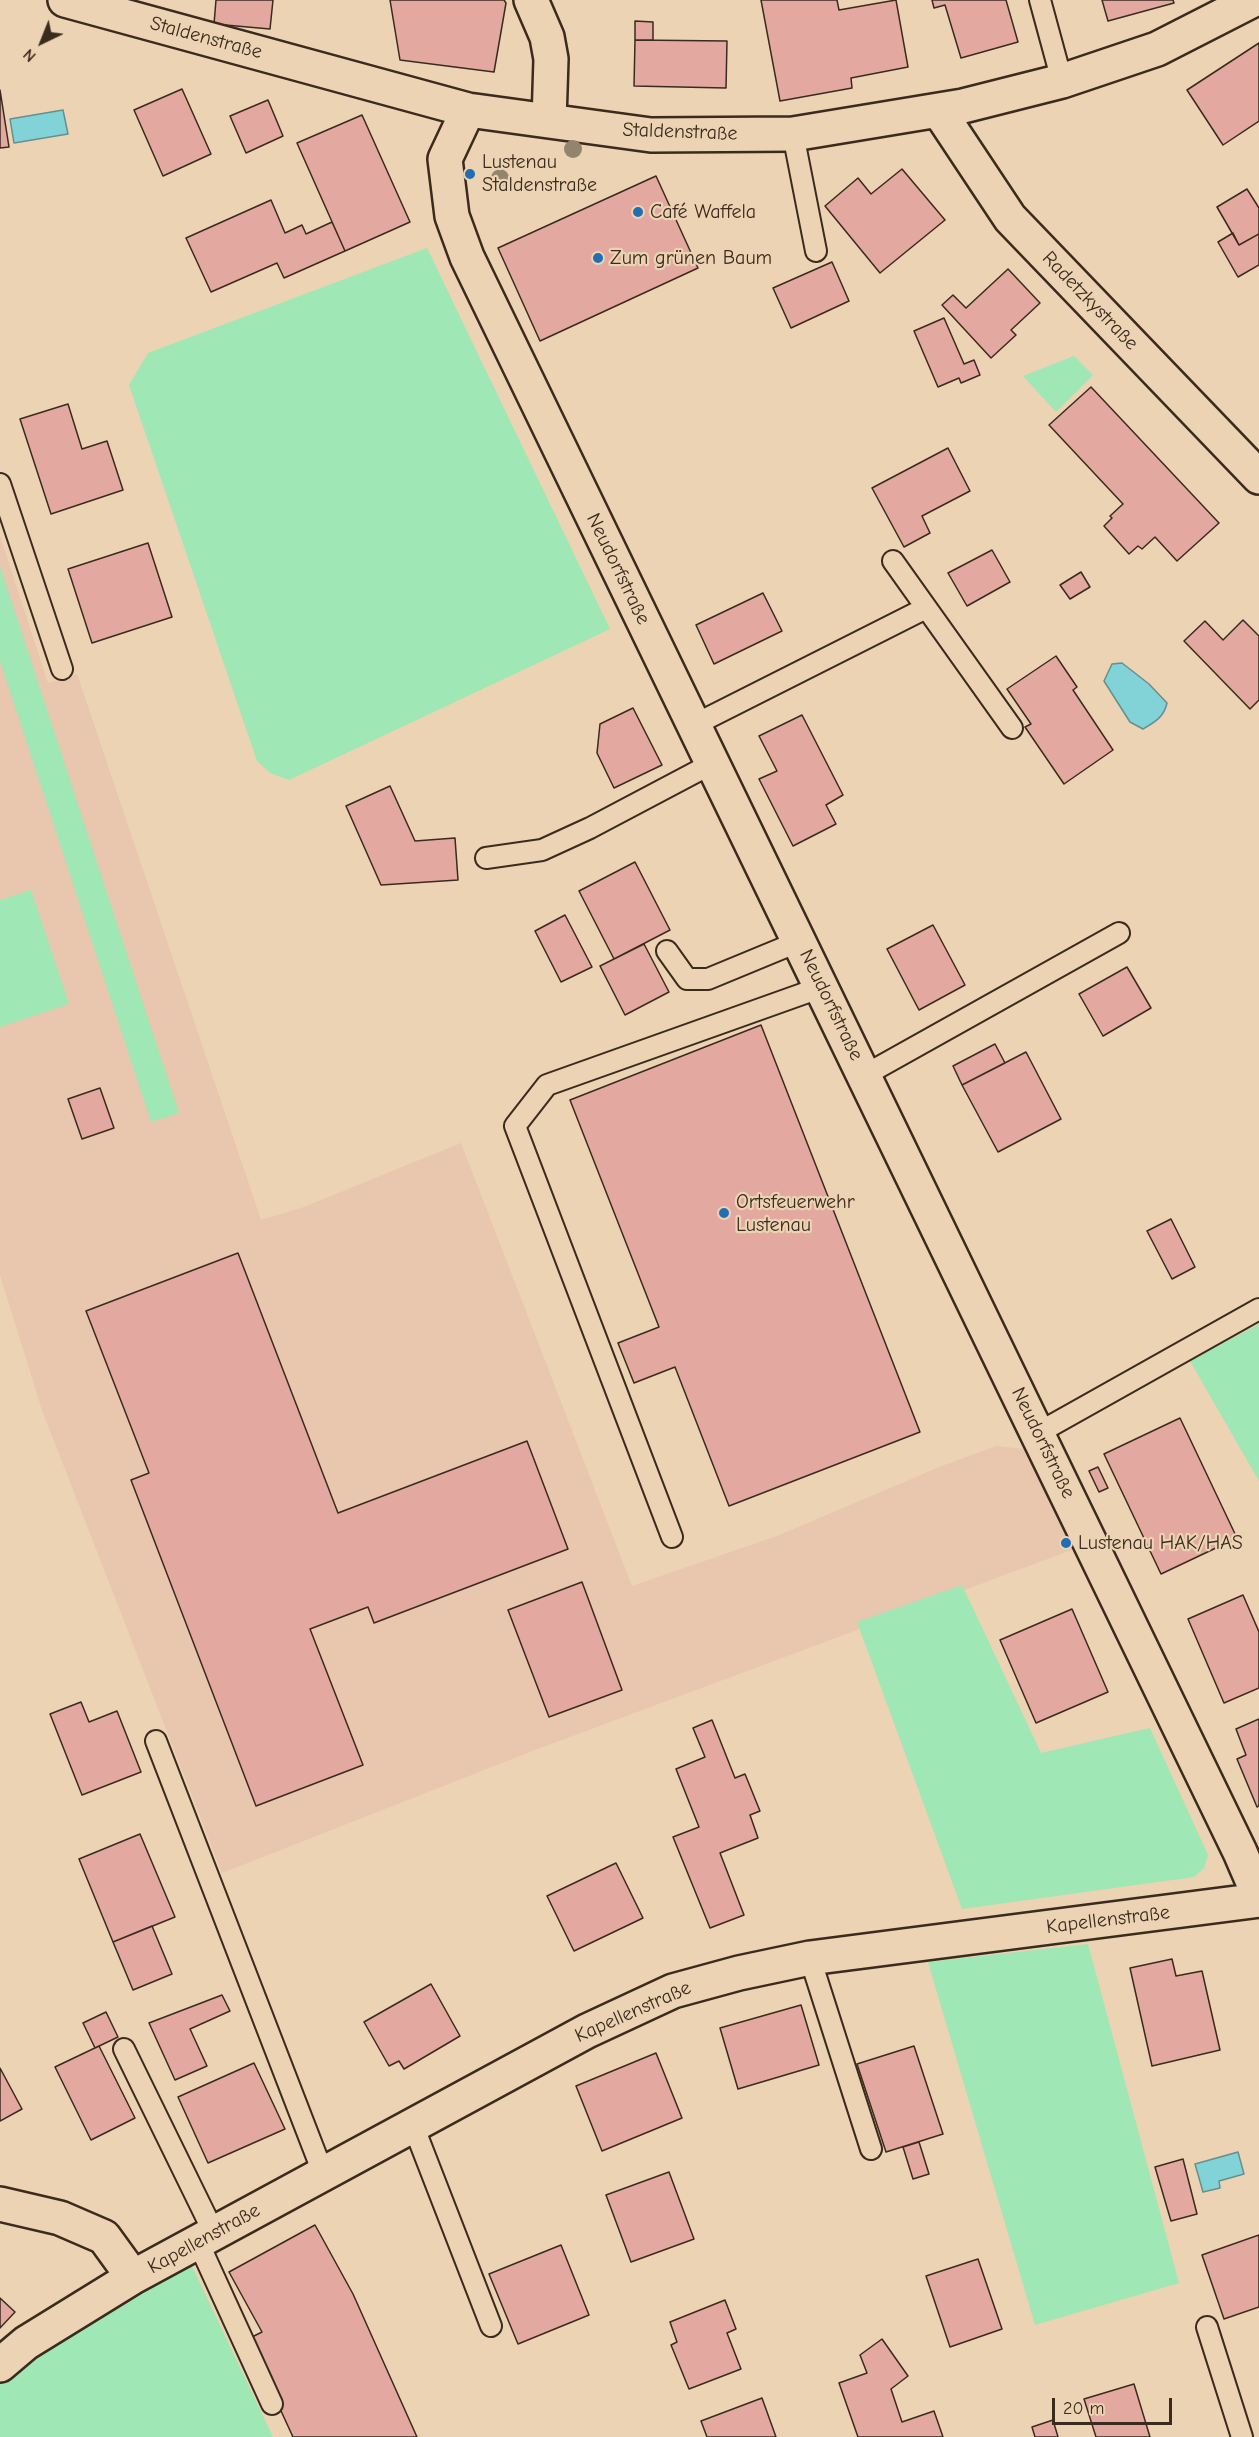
<!DOCTYPE html>
<meta charset="utf-8">
<style>
body{margin:0}
#map{position:relative;width:1259px;height:2437px;overflow:hidden;background:#ebd3b3;font-family:"Comic Neue",sans-serif}
canvas{display:block}
.north{position:absolute;left:12px;top:12px;width:60px;height:60px;-webkit-text-stroke:4px #ebd3b3;paint-order:stroke;rotate:223deg;font-size:16px;font-weight:700;line-height:24px;text-align:center;color:#3b2a1e}
.north::after{content:'';display:block;margin:auto;width:21px;height:27px;background:#3b2a1e;clip-path:polygon(50% 0,100% 100%,50% 72%,0 100%)}
.scale{position:absolute;left:1052px;top:2398px;width:120px;height:27px;box-sizing:border-box;border:3px solid #3b2a1e;border-top:0;padding-left:8px;font-size:18px;line-height:21px;white-space:nowrap;color:#3b2a1e;-webkit-text-stroke:4px #ebd3b3;paint-order:stroke}
</style>
<div id="map">
<canvas width="1259" height="2437"></canvas>
<div class="north">N</div>
<div class="scale">20 m</div>
</div>
<script>
const ctx = document.querySelector('canvas').getContext('2d');
ctx.lineJoin = 'round';
function fillPath(path, color) {
  ctx.fillStyle = color;
  ctx.fill(path, 'evenodd');
}
function strokePath(path, color, width, dash) {
  ctx.strokeStyle = color;
  ctx.lineWidth = width;
  ctx.lineCap = dash ? 'butt' : 'round';
  ctx.setLineDash(dash || []);
  ctx.stroke(path);
}
function drawText(font, color, halo, rows, align = 'center') {
  ctx.font = font + ' "Comic Neue",sans-serif';
  ctx.lineWidth = 4.5;
  ctx.setLineDash([]);
  ctx.textBaseline = 'middle';
  ctx.strokeStyle = halo;
  ctx.fillStyle = color;
  for (const [text, x, y, turn = 0] of rows) {
    ctx.save();
    ctx.translate(x, y);
    ctx.rotate((+turn || 0) * Math.PI / 180);
    ctx.textAlign = isNaN(turn) ? turn : align;
    if (halo) ctx.strokeText(text, 0, 0);
    ctx.fillText(text, 0, 0);
    ctx.restore();
  }
}
const built = new Path2D(`
 M0,536L48,683L77,674L261,1220L304,1207L461,1143L632,1586L777,1536L942,1466L996,1446L1032,1450L1077,1548L535,1750L222,1873L42,1410L0,1275Z`);
const green = new Path2D(`
 M427,248L610,629L289,780L270,773L257,761L129,385L148,353Z
 M1074,356L1093,375L1056,412L1023,376Z
 M0,566L179,1113L151,1122L0,661Z
 M31,890L69,1004L0,1027V900Z
 M1259,1324V1481L1190,1361Z
 M962,1585L1041,1753L1150,1728L1208,1855L1204,1868L1194,1877L962,1909L857,1622Z
 M1088,1944L1179,2283L1035,2325L928,1962Z
 M191,2264L273,2437H0V2383L4,2379L35,2356Z`);
const water = new Path2D(`
 M63,110L68,134L14,143L10,119Z
 M1122,663L1149,684L1167,703C1164,717 1155,722 1143,729L1130,722L1104,681L1112,664Z
 M1238,2152L1244,2174L1219,2181L1220,2188L1203,2192L1195,2164Z`);
const building = new Path2D(`
 M216,0H273L270,29L214,24Z
 M390,0H504L506,3L494,72L400,60Z
 M761,0H837L839,10L896,0L908,67L851,78L852,88L780,101Z
 M932,0H1006L1018,42L961,58L945,5L934,8Z
 M1102,0H1173L1174,3L1108,21Z
 M635,21L653,22V40H635Z
 M635,40L727,41L726,88L634,86Z
 M1259,43V121L1223,145L1187,90Z
 M182,89L211,154L163,176L134,110Z
 M0,90L9,147L0,148Z
 M268,100L283,136L246,153L230,116Z
 M362,115L410,222L345,251L297,143Z
 M902,169L945,220L880,273L825,206L858,178L871,194Z
 M656,176L698,268L540,341L498,248Z
 M1247,189L1259,208V234L1239,245L1217,207Z
 M271,200L285,233L302,225L306,234L332,222L345,251L284,278L277,263L211,292L186,238Z
 M1233,233L1239,245L1259,234V265L1238,277L1218,242Z
 M832,262L849,301L791,328L773,288Z
 M1008,269L1040,303L1011,330L1016,335L991,358L942,305L953,295L966,308Z
 M944,318L964,364L974,360L980,375L961,383L959,378L938,387L914,331Z
 M1091,387L1219,523L1177,561L1155,537L1142,549L1138,546L1129,554L1104,526L1112,518L1110,516L1123,504L1049,425Z
 M68,404L82,449L107,441L123,490L51,514L20,419Z
 M948,448L970,491L922,516L930,533L904,547L872,488Z
 M148,543L172,617L92,643L68,569Z
 M992,550L1010,582L967,606L948,573Z
 M1081,572L1090,587L1070,599L1060,585Z
 M763,593L782,631L714,664L696,625Z
 M1243,620L1259,636V700L1250,709L1184,641L1205,621L1223,640Z
 M1056,656L1077,687L1073,690L1113,750L1064,784L1025,727L1031,724L1007,689Z
 M633,708L662,765L614,788L597,753L600,724Z
 M802,715L843,795L826,805L836,824L793,846L759,779L777,771L759,736Z
 M390,786L415,841L455,838L458,880L381,885L346,806Z
 M635,862L670,930L614,959L579,891Z
 M565,915L592,967L561,982L535,931Z
 M933,925L965,985L919,1010L887,949Z
 M644,944L669,992L625,1015L600,966Z
 M1127,967L1151,1008L1103,1036L1079,994Z
 M761,1025L920,1432L729,1506L675,1367L634,1383L618,1343L659,1327L570,1100Z
 M995,1044L1005,1063L962,1085L953,1066Z
 M1026,1052L1061,1119L998,1152L962,1085Z
 M100,1088L114,1128L82,1139L68,1099Z
 M1171,1219L1195,1267L1172,1279L1147,1231Z
 M238,1253L338,1513L527,1441L568,1549L374,1623L368,1607L310,1629L363,1765L256,1806L131,1480L149,1473L86,1311Z
 M1180,1418L1237,1538L1161,1574L1104,1454Z
 M1098,1467L1108,1488L1099,1492L1089,1471Z
 M582,1582L622,1690L549,1717L508,1610Z
 M1243,1595L1259,1632V1688L1224,1703L1188,1619Z
 M1072,1609L1108,1692L1036,1723L1000,1640Z
 M81,1702L89,1722L117,1711L141,1772L82,1795L50,1714Z
 M1259,1719V1806L1257,1807L1237,1759L1246,1755L1236,1729Z
 M712,1720L735,1778L745,1774L760,1811L750,1815L758,1838L720,1853L744,1915L710,1928L673,1837L699,1827L676,1769L705,1757L693,1728Z
 M140,1834L175,1917L113,1942L79,1859Z
 M616,1863L643,1918L574,1951L547,1896Z
 M152,1926L172,1974L133,1990L113,1942Z
 M1172,1959L1176,1976L1202,1971L1220,2050L1152,2066L1130,1968Z
 M431,1984L460,2036L404,2069L399,2061L389,2066L364,2022Z
 M222,1995L230,2011L190,2029L207,2066L175,2080L149,2023Z
 M801,2005L819,2065L738,2089L720,2028Z
 M106,2012L118,2037L95,2048L83,2023Z
 M99,2046L135,2118L91,2140L55,2067Z
 M914,2046L943,2134L886,2152L857,2064Z
 M656,2053L682,2118L602,2151L576,2086Z
 M254,2063L285,2129L208,2163L178,2097Z
 M0,2068L22,2109L0,2121Z
 M919,2142L929,2174L913,2179L903,2147Z
 M1183,2159L1197,2214L1171,2221L1155,2167Z
 M669,2172L694,2239L631,2262L606,2195Z
 M315,2225L353,2294L417,2437H293L248,2339L262,2332L229,2272Z
 M1259,2235V2307L1224,2319L1202,2255Z
 M561,2245L589,2315L518,2344L489,2274Z
 M978,2259L1002,2329L950,2347L926,2276Z
 M0,2298L15,2312L0,2328Z
 M725,2300L736,2329L727,2333L741,2369L689,2389L671,2345L677,2342L670,2322Z
 M882,2339L908,2376L891,2389L902,2422L934,2411L943,2437H858L839,2383L867,2373L860,2355Z
 M1134,2384L1150,2437H1096L1084,2399Z
 M762,2398L776,2437H707L701,2421Z
 M1053,2420L1058,2437H1035L1032,2427Z`);
const service = new Path2D(`
 M1040,0L1062,81
 M793,134L816,251
 M0,484L62,669
 M893,561L1012,728
 M694,725L926,608
 M486,858L542,850L590,828L713,763
 M667,951L687,979H708L800,941
 M865,1075L1119,933
 M1038,1433L1259,1309
 M672,1537L515,1126L547,1085L822,987
 M156,1741L323,2173
 M810,1958L871,2149
 M124,2049L214,2233
 M413,2125L491,2326
 M198,2242L272,2404
 M1207,2327L1242,2437`);
const minor = new Path2D(`
 M65,0L468,110L651,135L793,134L963,106L1062,81L1157,49L1253,0
 M531,0L547,37L551,59L549,121
 M468,110L445,159L452,216L467,257L1240,1852L1259,1896
 M939,111L1010,218L1259,477
 M0,2204L60,2218L104,2237L133,2277
 M0,2365L26,2343L133,2277L587,2031L673,1991L739,1973L810,1958L1259,1900`);
const trees = [
 [573,149],
 [500,178]
];
const markers = [
 [470,174,6,"#1f6fb2"],
 [638,212,6,"#1f6fb2"],
 [598,258,6,"#1f6fb2"],
 [724,1213,6,"#1f6fb2"],
 [1066,1543,6,"#1f6fb2"]
];
const streetNames = [
 ["Staldenstraße",206,38,15],
 ["Staldenstraße",680,132,2],
 ["Radetzkystraße",1090,301,46],
 ["Neudorfstraße",618,569,64],
 ["Neudorfstraße",831,1005,64],
 ["Neudorfstraße",1043,1443,64],
 ["Kapellenstraße",1108,1920,-7],
 ["Kapellenstraße",633,2012,-24],
 ["Kapellenstraße",204,2239,-29]
];
const poiNames = [
 ["Lustenau",482,162],
 ["Staldenstraße",482,185],
 ["Café Waffela",650,212],
 ["Zum grünen Baum",610,258],
 ["Ortsfeuerwehr",736,1202],
 ["Lustenau",736,1225],
 ["Lustenau HAK/HAS",1078,1543]
];
fillPath(built, '#e9c6ae');
fillPath(green, '#9fe7b4');
fillPath(water, '#82d3d8');
strokePath(water, '#668f8e', 1.5);
fillPath(building, '#e3a9a1');
strokePath(building, '#3b2a1e', 1.5);
strokePath(service, '#3b2a1e', 24);
strokePath(minor, '#3b2a1e', 38);
strokePath(service, '#ebd3b3', 20);
strokePath(minor, '#ebd3b3', 33);
ctx.fillStyle = '#92856d';
for (const [x, y] of trees) {
  ctx.beginPath();
  ctx.arc(x, y, 9, 0, 2 * Math.PI);
  ctx.fill();
}
for (const [x, y, r, color] of markers) {
  const dot = new Path2D();
  dot.arc(x, y, r, 0, 2 * Math.PI);
  ctx.fillStyle = color;
  ctx.fill(dot);
  strokePath(dot, '#ebd3b3', 2);
}
drawText('20px', '#3b2a1e', '#ebd3b3', streetNames);
drawText('20px', '#3b2a1e', '#ebd3b3', poiNames, 'left');
</script>
